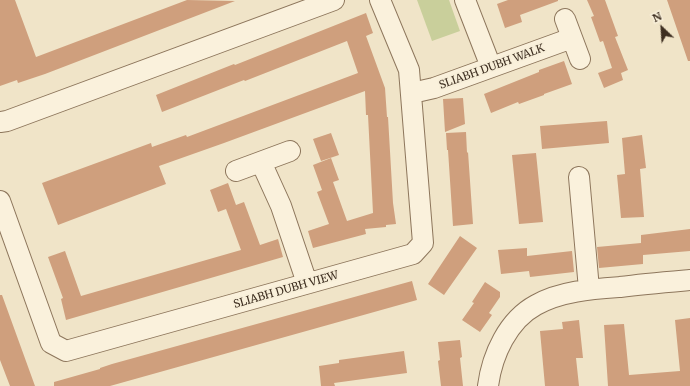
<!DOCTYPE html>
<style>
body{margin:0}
#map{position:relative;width:690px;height:386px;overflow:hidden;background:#f0e4c8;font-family:Merriweather,serif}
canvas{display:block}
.north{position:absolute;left:642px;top:8px;width:40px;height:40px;-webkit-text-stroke:3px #f7eed8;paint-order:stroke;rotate:335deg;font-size:11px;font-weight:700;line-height:16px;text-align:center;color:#3d2e20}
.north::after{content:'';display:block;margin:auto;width:14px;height:18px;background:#3d2e20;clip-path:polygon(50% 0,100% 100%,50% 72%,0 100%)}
</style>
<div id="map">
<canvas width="690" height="386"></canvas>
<div class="north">N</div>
</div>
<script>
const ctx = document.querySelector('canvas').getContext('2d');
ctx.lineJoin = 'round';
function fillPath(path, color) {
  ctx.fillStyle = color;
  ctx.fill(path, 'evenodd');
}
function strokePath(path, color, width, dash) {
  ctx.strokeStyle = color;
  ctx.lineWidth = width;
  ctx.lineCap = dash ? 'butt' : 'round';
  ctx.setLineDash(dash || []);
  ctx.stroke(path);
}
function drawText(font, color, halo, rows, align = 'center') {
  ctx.font = font + ' Merriweather,serif';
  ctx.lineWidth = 3.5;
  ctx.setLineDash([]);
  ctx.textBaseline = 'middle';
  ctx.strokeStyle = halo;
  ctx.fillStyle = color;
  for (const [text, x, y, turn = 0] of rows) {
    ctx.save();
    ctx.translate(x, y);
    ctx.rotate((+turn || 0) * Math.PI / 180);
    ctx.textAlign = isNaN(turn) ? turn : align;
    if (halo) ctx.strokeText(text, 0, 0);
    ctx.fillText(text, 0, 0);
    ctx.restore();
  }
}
const green = new Path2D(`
 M417,0H449L460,31L432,41Z`);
const building = new Path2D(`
 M0,0H15L36,57L187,0L235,1L45,74L18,83L17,80L0,86Z
 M508,0H558V1L520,15L522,22L505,28L497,4Z
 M587,0H605L618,36L615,37L628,70L621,73L623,80L604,88L598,73L612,68L603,41L600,42L591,17L594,16Z
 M667,0H690V61H688Z
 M366,13L373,33L366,36L385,88L387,117H388L393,203L396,224L386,225V227L365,229L366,234L313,248L308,231L329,224L317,192L322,190L313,165L331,158L339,180L333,182L347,221L373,213L368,115H366L365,91L224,143L159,166L166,184L58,225L42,183L151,143L152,147L186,135L187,137L358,73L347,41L245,81L244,80L162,112L156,95L234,64L235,65Z
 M564,61L572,84L544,94V95L519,104L518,102L491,113L484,94L539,72V70Z
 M463,98L465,124L445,132L443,99Z
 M607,121L609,143L542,149L540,126Z
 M466,132L467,153L468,152L473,224L453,226L448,150H447L446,133Z
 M331,133L339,155L321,161L313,139Z
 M642,135L646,168L640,169L644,217L621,218L617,175L625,174L622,138Z
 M536,153L543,222L519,224L512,155Z
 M228,183L236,205L244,202L260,245L278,239L283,257L66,320L61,299L63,298L48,257L65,251L81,296L241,250L226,209L218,212L210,190Z
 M690,229V251L643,255V264L599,268L597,247L641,243V235Z
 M460,236L477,248L444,295L428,284Z
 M527,248V256L572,251L574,272L530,277L529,271L501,274L498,250Z
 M412,281L417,300L110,386H54V382L100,369V368L112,364Z
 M485,282L500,292V297L489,313L492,315L480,332L462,320L474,303L472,302Z
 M0,295H2L35,386H10L0,360Z
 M690,318V386H608L604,325L624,324L629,375L680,371L675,320Z
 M579,320L583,358H576L579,386H545L540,331L563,329L562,322Z
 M460,340L462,357L460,358L463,386H441L438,361L440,360L438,342Z
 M404,351L407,373L334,383L335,386H321L319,366L339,363V360Z`);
const minor = new Path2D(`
 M465,0L491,67
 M565,19L580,59
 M412,93L434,88L572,38
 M0,122L7,121L334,0
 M261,162L281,206L307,283
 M236,171L290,151
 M579,177L589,289
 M0,201L51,343L66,351L413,254L423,243L409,70L380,0
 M488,386C492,355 508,320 536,305C561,291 592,289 620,287C643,284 667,282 690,280`);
const streetNames = [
 ["SLIABH DUBH WALK",492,67,-20],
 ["SLIABH DUBH VIEW",286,290,-16]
];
fillPath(green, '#c9cf9b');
fillPath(building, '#cf9f7d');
strokePath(minor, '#8d765c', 22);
strokePath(minor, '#faf1dc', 20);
drawText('11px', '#3d2e20', '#f7eed8', streetNames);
</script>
